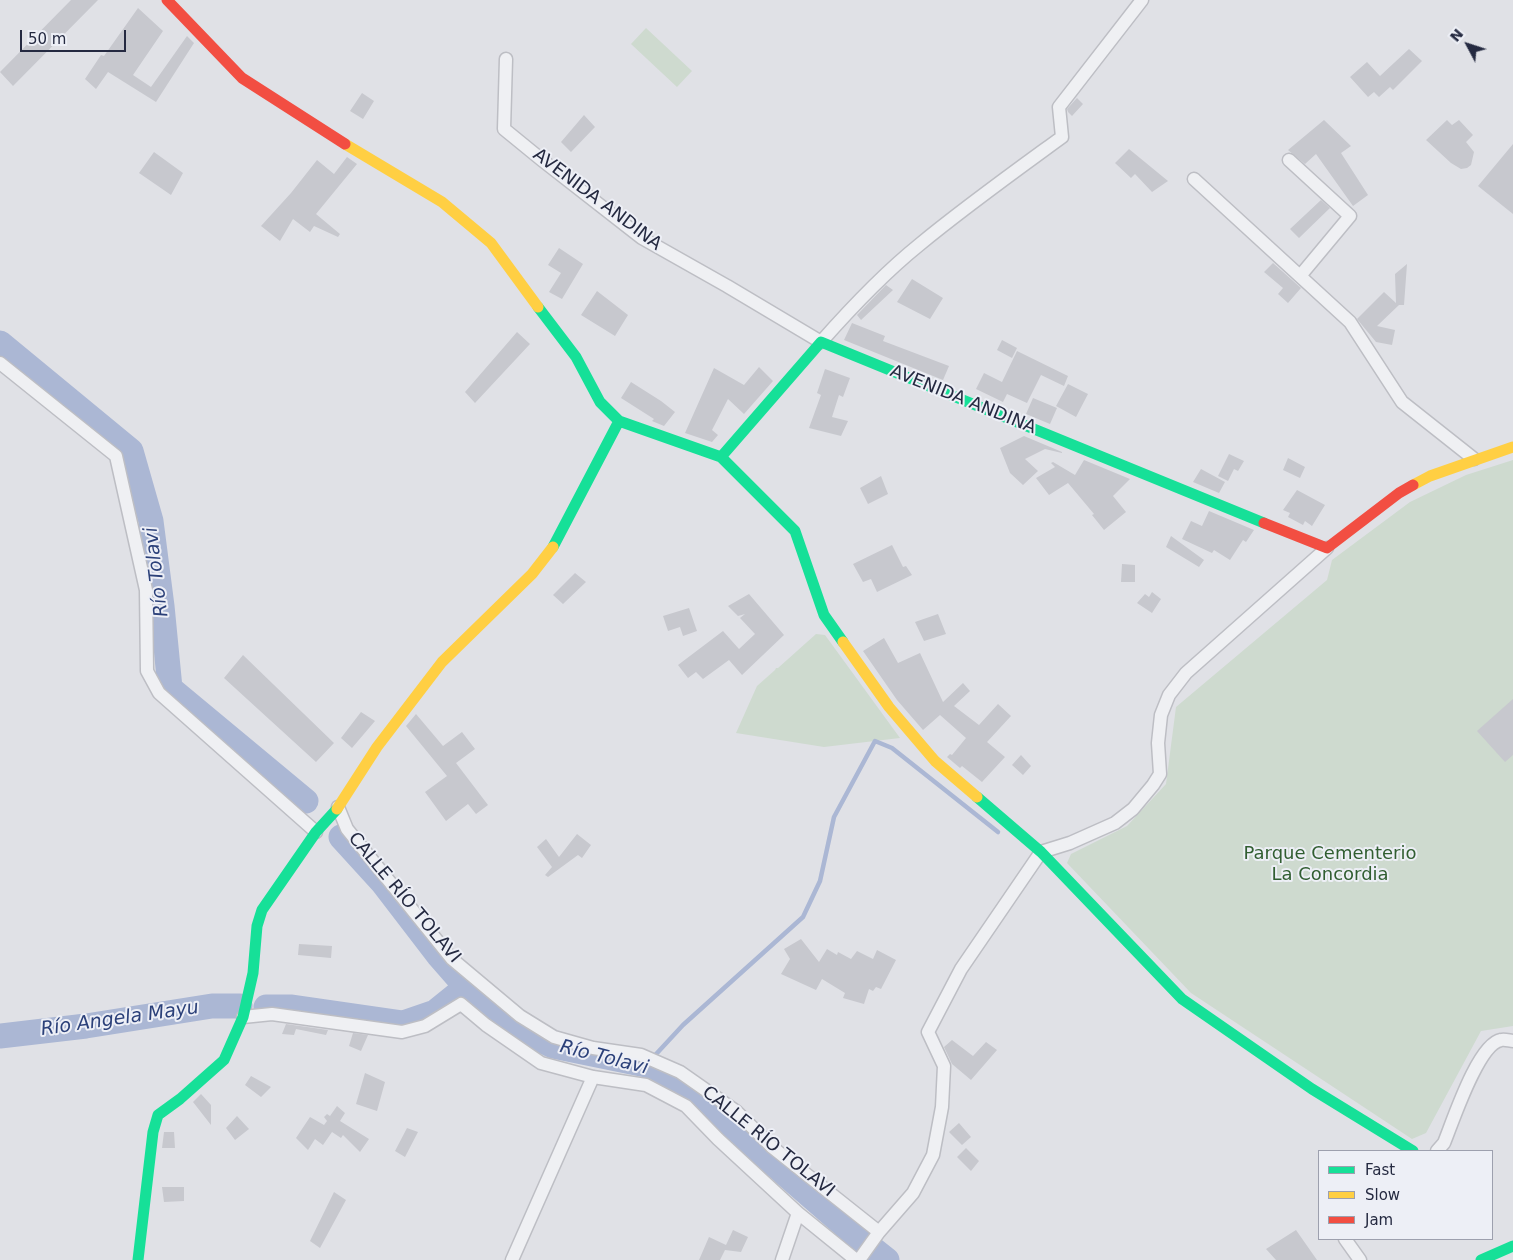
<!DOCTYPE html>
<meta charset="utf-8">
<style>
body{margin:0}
#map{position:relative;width:1513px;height:1260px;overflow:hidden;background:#e0e1e6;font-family:"DejaVu Sans",sans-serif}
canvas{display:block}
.legend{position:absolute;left:1318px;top:1150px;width:175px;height:90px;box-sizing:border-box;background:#edeff6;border:1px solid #9da0ae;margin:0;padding:6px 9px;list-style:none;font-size:15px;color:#252a41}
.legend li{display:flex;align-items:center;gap:10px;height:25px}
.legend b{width:25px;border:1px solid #9da0ae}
.north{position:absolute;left:1443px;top:20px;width:50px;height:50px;-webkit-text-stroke:4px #edeff6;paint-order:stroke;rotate:310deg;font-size:14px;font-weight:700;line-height:20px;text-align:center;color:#252a41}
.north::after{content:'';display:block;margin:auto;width:18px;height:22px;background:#252a41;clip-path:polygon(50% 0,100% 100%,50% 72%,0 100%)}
.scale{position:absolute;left:20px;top:30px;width:106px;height:22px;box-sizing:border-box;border:2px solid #252a41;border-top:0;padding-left:6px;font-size:15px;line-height:18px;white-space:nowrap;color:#252a41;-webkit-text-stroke:4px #edeff6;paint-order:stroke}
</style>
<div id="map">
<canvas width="1513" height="1260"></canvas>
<ul class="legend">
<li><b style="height:6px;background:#16e098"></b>Fast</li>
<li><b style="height:6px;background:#ffcf43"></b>Slow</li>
<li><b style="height:6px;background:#f24e42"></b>Jam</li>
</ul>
<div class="north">N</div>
<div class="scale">50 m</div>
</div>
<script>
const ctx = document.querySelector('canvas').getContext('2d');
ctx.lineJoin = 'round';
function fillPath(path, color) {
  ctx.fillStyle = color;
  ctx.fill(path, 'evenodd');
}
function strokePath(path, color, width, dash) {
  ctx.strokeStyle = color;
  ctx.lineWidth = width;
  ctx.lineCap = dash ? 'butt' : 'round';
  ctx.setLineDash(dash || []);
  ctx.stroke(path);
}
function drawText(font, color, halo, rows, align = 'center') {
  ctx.font = font + ' "DejaVu Sans",sans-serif';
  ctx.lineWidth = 4;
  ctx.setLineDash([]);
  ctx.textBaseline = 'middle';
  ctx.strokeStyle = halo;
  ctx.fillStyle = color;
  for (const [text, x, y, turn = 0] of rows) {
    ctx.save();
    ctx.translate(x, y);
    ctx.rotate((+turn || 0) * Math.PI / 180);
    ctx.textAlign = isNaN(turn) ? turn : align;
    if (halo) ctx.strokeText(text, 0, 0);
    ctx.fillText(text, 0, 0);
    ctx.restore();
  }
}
const green = new Path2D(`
 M646,28L692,71L677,87L631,44Z
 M1513,460V1026L1481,1031L1426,1133L1412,1139L1191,993L1067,863L1071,854L1127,826L1166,784L1176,707L1327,580L1332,560L1410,502L1466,475Z
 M816,634L825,635L900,738L824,747L736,733L757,686L775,670L776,668H778Z`);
const stream = new Path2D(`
 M646,1065L683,1025L803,917L820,881L834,817L875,741L892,748L998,832`);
const river = new Path2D(`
 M0,343L131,451L151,521L162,606L170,688L306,801
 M341,837L382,882L438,955L466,987L520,1030L553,1046L646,1065L685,1087L853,1233L887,1260
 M266,1007H292L403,1023L435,1012L466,987
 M0,1036L86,1026L212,1006H240`);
const building = new Path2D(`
 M71,0H98L13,86L0,72Z
 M138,8L163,31L133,75L151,87L187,36L194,43L156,102L108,72L96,89L85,79L101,55L104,56Z
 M1409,49L1422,61L1393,90L1390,87L1379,97L1374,92L1368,97L1350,77L1367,62L1380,76Z
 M362,93L374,101L363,119L350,111Z
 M1077,98L1083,104L1072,116L1068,112L1067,109Z
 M584,115L595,127L571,152L561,142Z
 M1324,120L1351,146L1341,153L1368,195L1353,206L1316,154L1305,164L1288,150Z
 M1447,120L1452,125L1459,120L1473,135L1466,142L1474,152L1471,165L1467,168L1461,169L1451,163L1426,140Z
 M1513,144V214L1478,186Z
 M1129,149L1168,181L1152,192L1135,174L1131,178L1115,163Z
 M154,152L183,173L171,195L139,173Z
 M347,157L357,164L316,214L340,234L338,237L314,226L310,232L293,219L280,241L261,226L291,193L317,160L334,174Z
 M1321,200L1330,208L1299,238L1290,229Z
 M559,248L583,264L562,299L549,292L561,273L548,265Z
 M1273,263L1301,288L1288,303L1278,294L1283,288L1264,272Z
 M1407,264L1404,305H1399L1377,326L1395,330L1392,345L1376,342L1357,319L1384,292L1396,303L1395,274Z
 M912,279L943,298L930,319L897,302Z
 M886,285L893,290L861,320L857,315Z
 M597,291L628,315L615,336L581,315Z
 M852,323L885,336L883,341L949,366L943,380L844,340Z
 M517,332L530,344L475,403L465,392Z
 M1002,340L1017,348L1012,358L997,350Z
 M1017,351L1068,376L1064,386L1041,375L1027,403L1007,394L1003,402L976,389L984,373L1002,382Z
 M759,367L773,381L744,414L728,399L712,430L718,435L712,442L685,433L714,368L744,385Z
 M825,369L850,378L843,397L839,395L832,417L848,421L841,436L809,428L821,395L817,393Z
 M631,382L661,401L675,412L664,426L652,421L654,419L621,398Z
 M1068,384L1088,394L1076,417L1056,406Z
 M1033,398L1057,408L1050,424L1026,414Z
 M1024,436L1062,452V453L1045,449L1025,459L1038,471L1023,485L1010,473L1000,448Z
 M1229,454L1244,461L1238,471L1234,469L1228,481L1218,476Z
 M1288,458L1305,467L1300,478L1283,470Z
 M1084,460L1130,479L1113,496L1126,512L1104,530L1092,515L1094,514L1068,483L1049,495L1036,478L1055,467L1051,463L1053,462L1075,475Z
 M1201,469L1225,482L1219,493L1193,482Z
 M881,476L888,494L868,504L860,488Z
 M1297,490L1325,505L1312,526L1305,521L1303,525L1288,517L1290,513L1283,510Z
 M1209,511L1254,530L1246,542L1243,540L1230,560L1214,550L1212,553L1182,539L1191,521L1202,526Z
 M1171,536L1204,560L1199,567L1166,547Z
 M892,545L903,567L906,566L912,575L877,592L871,579L863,582L853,564Z
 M1122,564L1135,565V582H1121Z
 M575,573L586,582L563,604L553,595Z
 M1152,592L1161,599L1152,613L1137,603L1145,594L1149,597Z
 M749,594L784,635L742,675L729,660L703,679L696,672L688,678L678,665L723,631L739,649L755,634L740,618L745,614L738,616L728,606Z
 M689,608L697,631L683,636L680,627L668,631L663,616Z
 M938,614L946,634L924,641L915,622Z
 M884,638L898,663L920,653L943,702L963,683L970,691L954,706L979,725L998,704L1011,716L987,742L1005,757L982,782L962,766L960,768L947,757L950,754L952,755L966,738L940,715L923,730L897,700L863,651Z
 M243,655L334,743L316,762L224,678Z
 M1513,699V755L1505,762L1477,731Z
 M361,712L375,721L352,748L341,738Z
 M416,714L443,746L462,732L475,749L456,763L488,805L476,814L468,804L446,821L425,792L447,776L406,726Z
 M1021,755L1031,766L1023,775L1012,765Z
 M577,834L591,845L582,858L578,855L548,877L545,875L552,867L537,847L546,839L559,857Z
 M801,939L819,962L827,949L837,955L838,952L851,959L857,951L873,959L877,950L896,960L881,989L876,987L873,991L869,989L864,1004L843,998L845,993L822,979L816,990L781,974L790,959L784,949Z
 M299,944L332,946L331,958L298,955Z
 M286,1024L328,1030L326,1035L296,1029L294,1035L282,1034Z
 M353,1033L368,1035L361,1051L349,1046Z
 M952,1040L973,1056L986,1042L997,1050L971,1080L952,1064L944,1047Z
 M365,1073L385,1082L377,1111L356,1104Z
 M251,1076L271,1087L261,1097L245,1085Z
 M201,1094L211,1105V1125L193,1102Z
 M337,1106L345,1113L340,1121L369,1139L360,1152L343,1135L341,1138L332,1132L323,1145L315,1139L308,1150L296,1138L310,1117L324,1125L327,1121L324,1117L327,1114L330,1116Z
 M237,1116L249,1129L235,1140L226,1128Z
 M959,1123L971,1137L962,1145L949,1132Z
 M407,1128L418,1132L405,1157L395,1151Z
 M164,1132H174L175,1148H162Z
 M966,1148L979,1161L971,1171L957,1157Z
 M162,1187H184V1201L164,1202Z
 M334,1192L346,1200L320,1248L310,1241Z
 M733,1230L748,1237L741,1252L725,1250L720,1260H699L709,1237L726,1245Z
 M1296,1230L1317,1260H1276L1266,1249Z`);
const street = new Path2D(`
 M506,59L504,129L542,160L642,238L727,286L821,342C851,308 883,274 919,245C965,207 1014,172 1062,137L1059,107L1142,0
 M1289,160L1350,216L1300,276
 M1194,179L1350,322L1402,402L1474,459
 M0,363L116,456L146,590L147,671L159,693L316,832
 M338,807L347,829L452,959L520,1016L554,1037L593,1048L641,1055L680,1072L737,1112L772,1147L879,1232
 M243,1017L272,1014L402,1032L425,1026L461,1004L486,1025L541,1063L593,1077L646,1085L686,1106L718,1139L798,1213L856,1260
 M1437,1151L1444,1143C1453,1121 1478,1044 1501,1040C1505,1039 1510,1041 1513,1041
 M1345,1239L1360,1260
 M512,1260L593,1077
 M782,1260L798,1213
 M859,1260L879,1232L913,1193L933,1155L942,1107L944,1066L928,1032L961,969L1041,852L1070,843L1115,823L1133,809L1153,785L1160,774L1158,743L1161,715L1169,695L1186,673L1327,548`);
const fast = new Path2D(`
 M538,307L576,357L600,402L619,421L721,457L795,531L824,615L843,642
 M721,457L821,342L1264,523
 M553,547L619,421
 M977,797L1041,852L1182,999L1312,1089L1413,1151
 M138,1260L153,1132L158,1115L180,1099L224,1060L243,1017L253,973L257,926L262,910L316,832L337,809
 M1481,1260L1513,1246`);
const slow = new Path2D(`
 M345,144L442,202L491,243L538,307
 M1413,485L1430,476L1513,447
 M843,642L889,707L935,761L977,797
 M337,809L377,747L442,662L532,574L553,547`);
const jam = new Path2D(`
 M167,0L242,78L345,144
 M1264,523L1327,548L1399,493L1413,485`);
const streetNames = [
 ["AVENIDA ANDINA",597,200,37],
 ["AVENIDA ANDINA",963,400,22],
 ["CALLE RÍO TOLAVI",404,898,50],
 ["CALLE RÍO TOLAVI",768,1142,39]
];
const parkNames = [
 ["Parque Cementerio",1330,854],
 ["La Concordia",1330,875]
];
const waterNames = [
 ["Río Tolavi",157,572,-97],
 ["Río Angela Mayu",120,1019,-8],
 ["Río Tolavi",604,1058,14]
];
fillPath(green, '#cedacf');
strokePath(stream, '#abb7d4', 4.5);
strokePath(river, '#abb7d4', 25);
fillPath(building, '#c7c8ce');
strokePath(street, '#bdbec4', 15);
strokePath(street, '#eff0f3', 12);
strokePath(fast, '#16e098', 11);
strokePath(slow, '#ffcf43', 11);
strokePath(jam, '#f24e42', 11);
drawText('18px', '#252a41', '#edeff6', streetNames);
drawText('18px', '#315e31', '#edeff6', parkNames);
drawText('italic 19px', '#2b4079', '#edeff6', waterNames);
</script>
